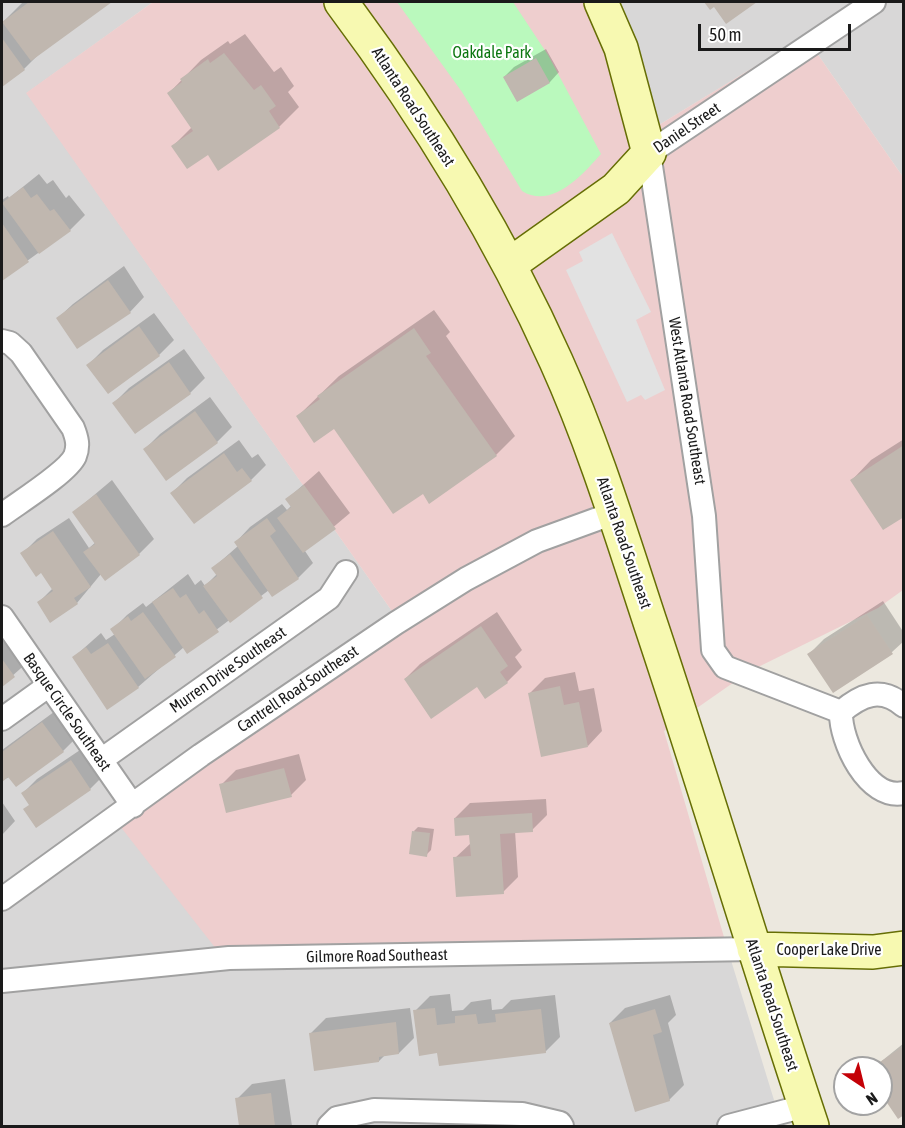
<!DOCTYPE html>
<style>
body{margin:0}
#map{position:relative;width:905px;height:1128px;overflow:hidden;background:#ece8df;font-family:"Asap Condensed",sans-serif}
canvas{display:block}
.frame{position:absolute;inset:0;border:3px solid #1a1a1a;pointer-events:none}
.north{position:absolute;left:833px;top:1056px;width:60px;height:60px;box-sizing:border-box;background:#fff;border:2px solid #a3a3a3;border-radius:50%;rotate:145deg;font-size:16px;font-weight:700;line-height:24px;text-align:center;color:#1a1a1a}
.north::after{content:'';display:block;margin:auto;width:21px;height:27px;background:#c40107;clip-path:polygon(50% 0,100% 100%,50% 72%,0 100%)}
.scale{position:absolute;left:698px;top:24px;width:153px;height:27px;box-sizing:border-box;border:3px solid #1a1a1a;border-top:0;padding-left:8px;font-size:18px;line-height:21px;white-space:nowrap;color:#1a1a1a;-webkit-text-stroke:4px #fff;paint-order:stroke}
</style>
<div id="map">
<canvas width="905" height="1128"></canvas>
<div class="frame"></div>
<div class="north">N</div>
<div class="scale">50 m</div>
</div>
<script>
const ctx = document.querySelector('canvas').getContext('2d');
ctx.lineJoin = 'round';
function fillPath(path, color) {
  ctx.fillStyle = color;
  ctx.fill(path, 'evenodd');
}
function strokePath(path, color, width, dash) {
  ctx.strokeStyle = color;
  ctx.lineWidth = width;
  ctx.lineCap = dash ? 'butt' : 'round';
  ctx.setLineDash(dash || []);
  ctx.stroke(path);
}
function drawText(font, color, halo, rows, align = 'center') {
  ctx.font = font + ' "Asap Condensed",sans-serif';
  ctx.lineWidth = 4.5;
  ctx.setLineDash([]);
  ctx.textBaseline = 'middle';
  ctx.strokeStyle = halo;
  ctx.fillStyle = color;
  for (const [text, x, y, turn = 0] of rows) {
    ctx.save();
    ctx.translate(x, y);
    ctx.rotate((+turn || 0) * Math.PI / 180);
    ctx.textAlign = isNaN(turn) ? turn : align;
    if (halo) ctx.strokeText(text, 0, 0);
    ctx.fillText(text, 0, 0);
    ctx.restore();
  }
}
const residential = new Path2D(`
 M2,2H153L27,93L406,631L223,726L726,944L782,1126H2Z
 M600,2H903V177L805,36L631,142Z`);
const commercial = new Path2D(`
 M153,2H600L631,142L805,36L903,177V590L878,608L750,671L664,731L726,944L231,968L109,812L223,726L406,631L26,93Z`);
const park = new Path2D(`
 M397,2H513L548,55L601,154C583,174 552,210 522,191L462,92Z`);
const parking = new Path2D(`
 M612,233L651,312L636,320L665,390L645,400L641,395L627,402L566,270L583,261L579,252Z`);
const shadow = new Path2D(`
 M23,2H110L42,51L24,69L2,86V23Z
 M706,2H754L726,22L714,5L710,8Z
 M245,34L274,72L281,67L294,86L288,92L299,107L279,127L208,153L173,146L192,127L169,93L201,60L228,41L230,44Z
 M546,49L559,72L550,82L517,100L504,77L514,67Z
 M39,174L47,184L53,180L66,198L69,195L85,215L70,230L2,279V200L8,196L9,198Z
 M124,266L144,297L130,312L58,318L73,304Z
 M434,310L450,332L446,336L515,436L496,455L423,492L334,427L298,416L339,376Z
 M154,313L174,340L159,355L108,392L88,365L103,350Z
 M184,349L205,378L190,393L135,432L114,403L129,388Z
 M210,397L232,427L217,442L145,449L160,434Z
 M904,439V515L852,480L871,460Z
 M239,440L252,458L258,454L266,465L251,480L172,493L187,478Z
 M319,471L350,513L305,551L313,563L298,578L273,595L269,590L187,652L184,647L138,687L74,657L101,633L106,640L115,634L112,630L127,615L143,603L146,607L188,574L195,585L201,580L205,586L217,574L213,568L238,546L236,542L250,527L282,504L287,510L292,505L287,499Z
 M112,480L154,539L139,554L101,574L77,603L39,602L53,588L41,571L22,554L37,539L69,518L89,548L96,542L74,512Z
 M883,601L904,633V641L892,652L809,654L824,639Z
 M497,612L522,650L515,657L522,667L507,682L478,685L405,679L420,664Z
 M2,624L29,661L2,685Z
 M575,672L579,691L594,688L602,731L588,746L530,693L545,678Z
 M58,709L78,736L63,751L3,780L2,750Z
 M86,746L105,774L90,789L36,825L30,804L23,793L37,779Z
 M299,754L306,780L291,795L221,785L236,770Z
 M546,799L547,815L532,830L515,831L518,877L503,892L455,858L471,843V833L455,818L470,803Z
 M2,802L15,821L2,835Z
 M418,827L434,829L431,850L426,855L414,831Z
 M450,994L452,1011L463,1010L471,1002L491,999L492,1010L502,1009L511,1000L555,995L560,1037L545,1052H439L415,1011L430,996Z
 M670,995L676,1015L668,1023L684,1085L669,1100L610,1023L625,1008Z
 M410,1008L414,1038L399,1053L385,1055L379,1061L311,1033L326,1018Z
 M904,1043V1113L898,1117L881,1092L885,1085L881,1080V1068H873Z
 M285,1079L292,1126H241L237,1099L252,1084Z`);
const building = new Path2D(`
 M29,2H112L31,61L2,22Z
 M704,2H757L726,24L714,7L710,10Z
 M2,38L25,70L2,87Z
 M224,53L254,90L261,85L276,106L269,111L280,128L218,171L208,155L187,169L171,146L193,131L167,93L182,82L180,79L208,59L210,63Z
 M536,58L550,83L517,102L503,77Z
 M23,187L31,198L37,194L50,211L54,209L71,231L39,254L2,203Z
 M2,223L29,262L2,281Z
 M108,280L131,313L77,349L56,318Z
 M139,326L160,356L108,394L86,365Z
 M414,328L431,353L426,356L497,456L429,504L423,494L393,514L334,429L314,443L296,416L320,399L317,396Z
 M169,362L191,394L135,434L112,403Z
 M195,411L218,443L166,481L143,449Z
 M904,445V517L883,530L850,480Z
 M224,453L237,472L242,468L252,481L194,524L170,493Z
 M304,485L336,529L303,553L277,518L291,507L285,499Z
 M96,494L140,555L105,581L83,552L95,544L72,512Z
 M267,518L276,531L270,536L299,579L272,597L234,542Z
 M53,531L91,587L74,598L78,604L50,623L37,602L53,591L41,573L36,577L20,553Z
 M230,554L263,598L230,623L203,586L217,576L211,568Z
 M173,588L180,598L186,594L199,614L204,610L219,632L187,654L152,602Z
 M143,612L176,657L145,679L110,629L128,616L131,621Z
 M867,615L893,654L833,693L807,654Z
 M481,626L508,666L500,672L508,683L485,699L477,687L431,719L404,679Z
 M108,643L139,688L107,710L72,657L86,647L91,654Z
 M2,659L15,677L2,687Z
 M560,686L564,705L579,702L588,747L541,757L528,693Z
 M42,722L64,752L16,787L8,777L2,782V752Z
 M71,760L91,790L36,828L23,809L29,805L21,793Z
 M284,768L292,797L226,813L219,784Z
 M532,813L533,832L500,834L504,894L456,897L453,857L471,856L469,835L455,836L454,818Z
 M412,831L430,833L427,857L409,854Z
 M435,1008L437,1025L455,1023V1016L476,1014L478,1024L496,1022L495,1014L541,1009L546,1053L439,1066L437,1053L419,1056L413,1010Z
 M655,1009L662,1032L653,1035L670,1101L635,1112L609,1023Z
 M396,1022L399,1054L379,1057V1062L314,1071L309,1033Z
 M904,1046V1115L898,1119L881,1094L883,1086L881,1068H871Z
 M271,1093L275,1126H239L235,1098Z`);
const street = new Path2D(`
 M2,341L10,343L21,353L73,428C77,438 79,446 75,456C68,472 18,503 2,515
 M2,617L133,806
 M904,706C881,686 861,695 841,712C840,741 868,801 904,793
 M841,712L725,667L713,650L704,516L649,153L874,2
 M2,719L48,686
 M101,760L329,598L346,572
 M2,899L201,755L396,623L466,579L537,541L614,513
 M2,981L229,958L754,949
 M329,1126L337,1118L374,1110L522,1114L560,1123L562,1126
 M729,1126L805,1106`);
const secondary = new Path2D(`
 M341,2C424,113 499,234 556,361C594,445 621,534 650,622C706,789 756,959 812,1126
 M509,265L616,189L649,153L621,48L601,2
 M754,949L873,952L904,948`);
const parkNames = [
 ["Oakdale Park",492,53]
];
const streetNames = [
 ["Atlanta Road Southeast",413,107,57],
 ["Daniel Street",687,128,-34],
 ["West Atlanta Road Southeast",687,401,81],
 ["Atlanta Road Southeast",624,543,71],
 ["Murren Drive Southeast",228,670,-35],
 ["Cantrell Road Southeast",298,689,-34],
 ["Basque Circle Southeast",67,712,55],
 ["Cooper Lake Drive",829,950],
 ["Gilmore Road Southeast",377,956,-1],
 ["Atlanta Road Southeast",772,1005,72]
];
fillPath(residential, '#d8d7d7');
fillPath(commercial, '#eecece');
fillPath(park, '#baf9bd');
fillPath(parking, '#e2e2e2');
fillPath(shadow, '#0003');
fillPath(building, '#c0b7af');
strokePath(street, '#a1a1a1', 26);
strokePath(secondary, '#666e05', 36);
strokePath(street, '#fff', 22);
strokePath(secondary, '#f7f9b1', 33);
drawText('16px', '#0b7610', '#fff', parkNames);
drawText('16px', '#1a1a1a', '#fff', streetNames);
</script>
